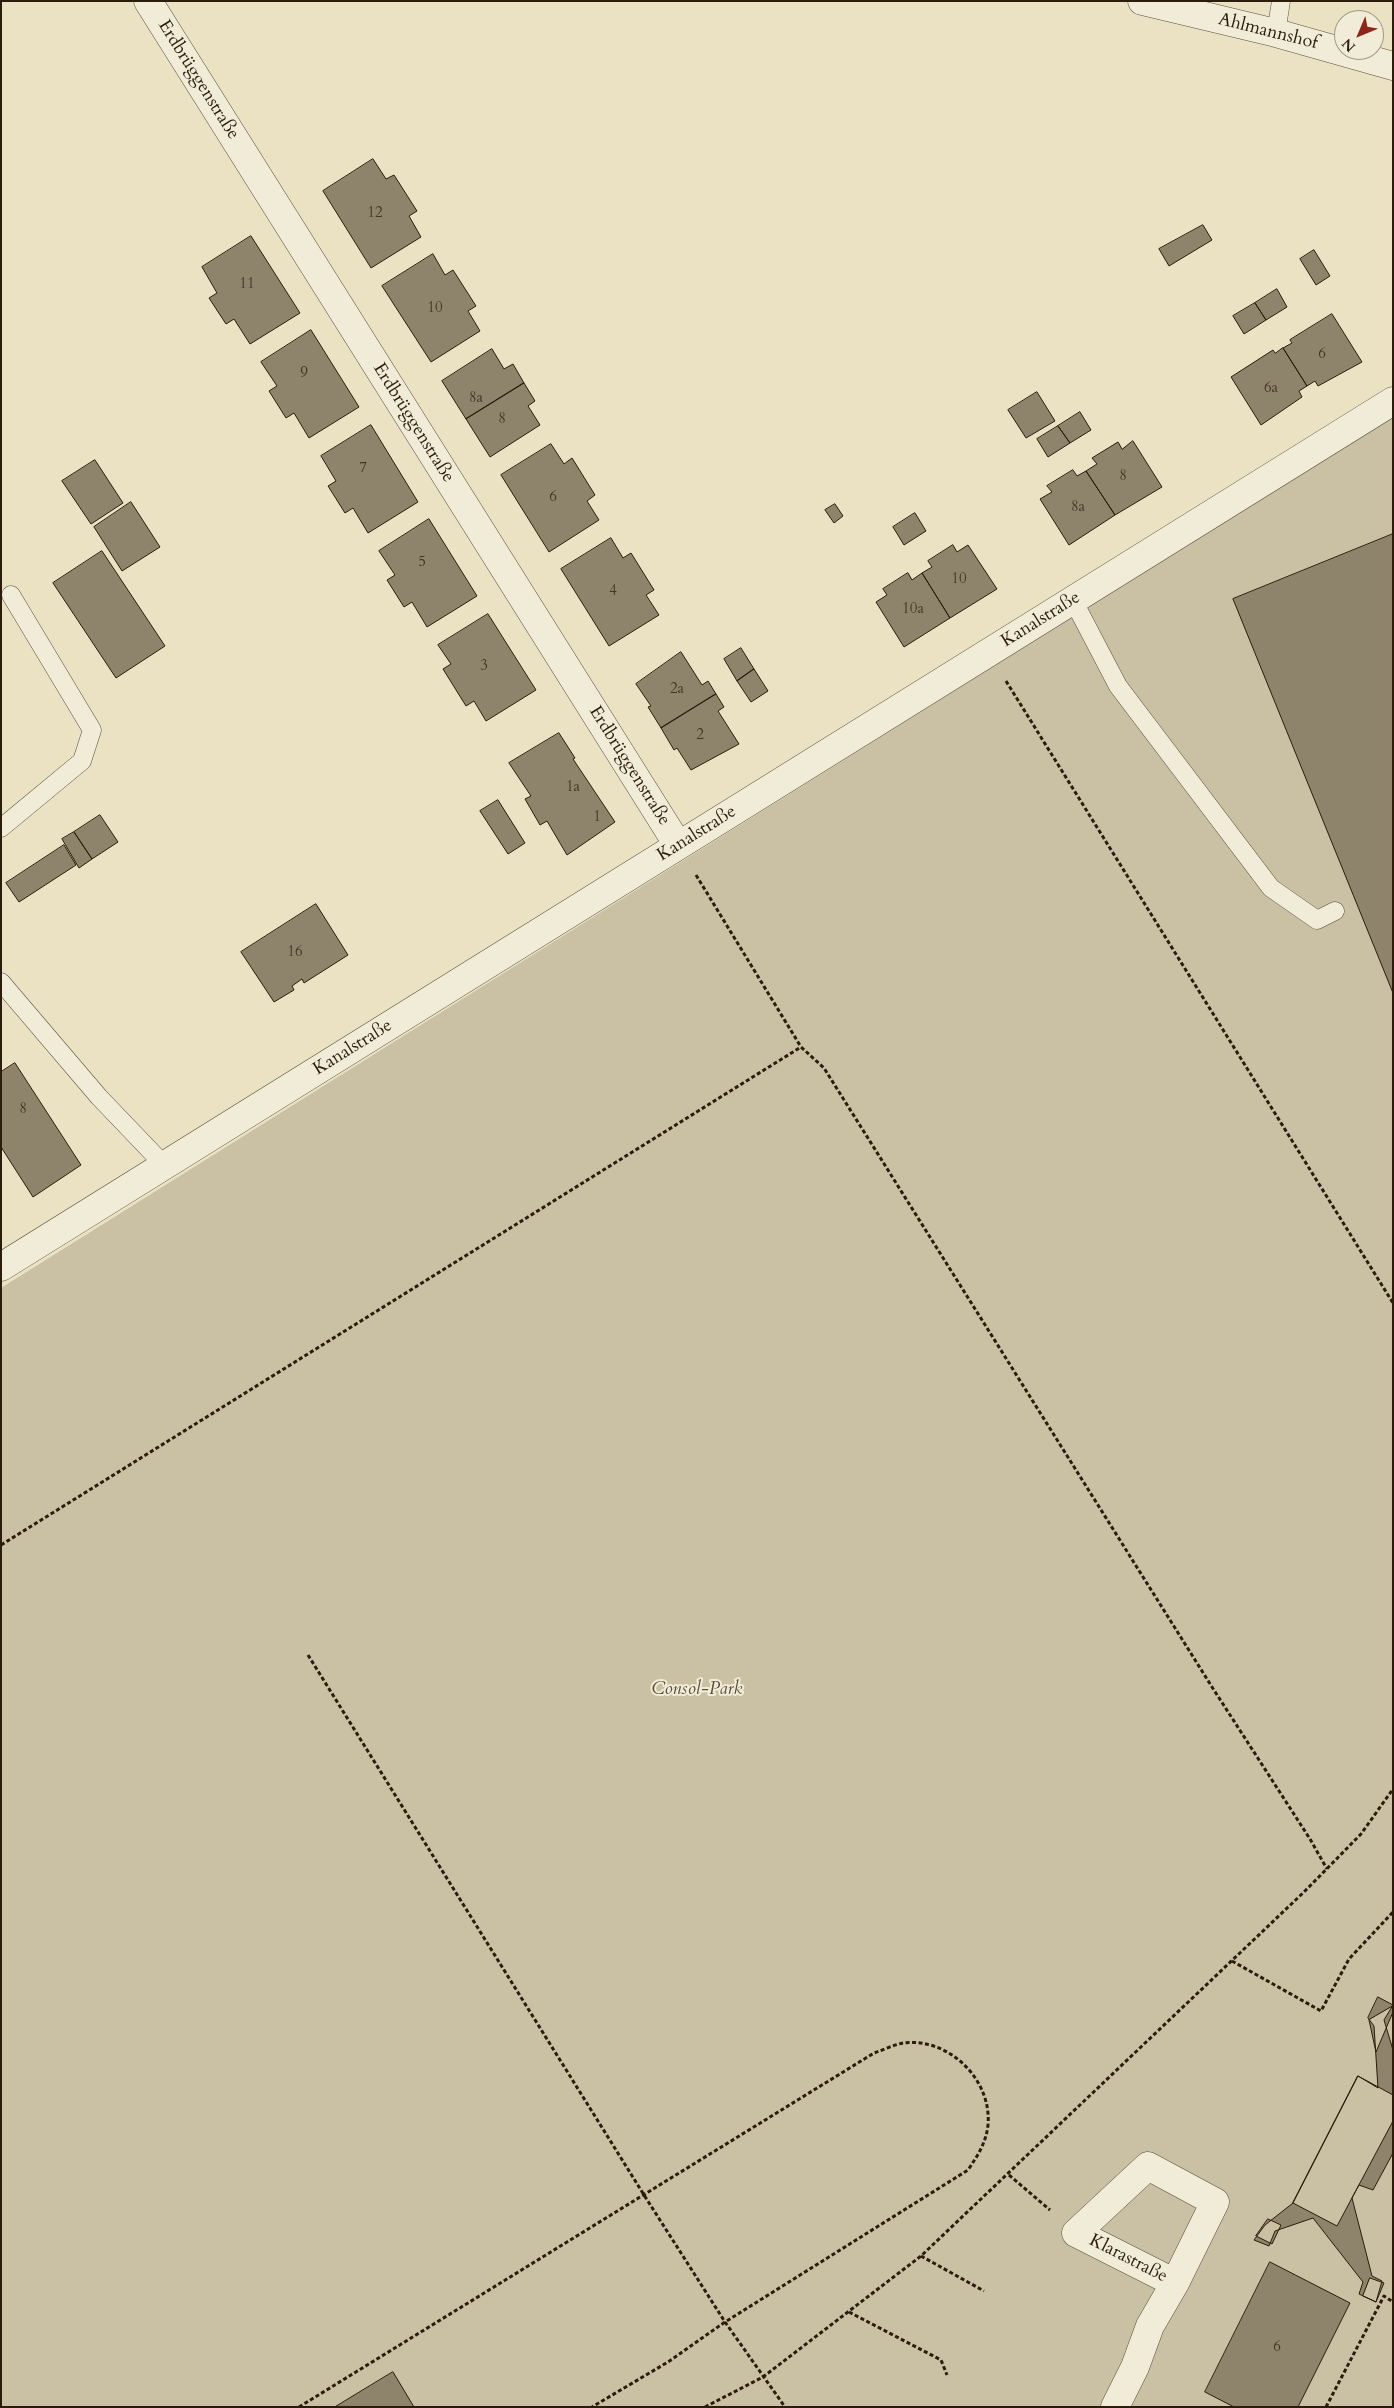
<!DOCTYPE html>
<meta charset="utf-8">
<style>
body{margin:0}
#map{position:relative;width:1394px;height:2408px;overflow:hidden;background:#eae2c3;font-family:Cardo,serif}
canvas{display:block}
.frame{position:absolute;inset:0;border:2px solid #2b1c0c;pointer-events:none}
.north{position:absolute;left:1334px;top:10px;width:50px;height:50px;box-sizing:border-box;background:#f1ecd8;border:1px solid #a29986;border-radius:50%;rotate:225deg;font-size:14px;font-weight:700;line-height:20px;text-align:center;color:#2b1c0c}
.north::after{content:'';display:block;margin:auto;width:18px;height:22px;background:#8f2418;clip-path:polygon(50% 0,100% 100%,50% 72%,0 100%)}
</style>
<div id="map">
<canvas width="1394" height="2408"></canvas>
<div class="frame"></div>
<div class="north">N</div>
</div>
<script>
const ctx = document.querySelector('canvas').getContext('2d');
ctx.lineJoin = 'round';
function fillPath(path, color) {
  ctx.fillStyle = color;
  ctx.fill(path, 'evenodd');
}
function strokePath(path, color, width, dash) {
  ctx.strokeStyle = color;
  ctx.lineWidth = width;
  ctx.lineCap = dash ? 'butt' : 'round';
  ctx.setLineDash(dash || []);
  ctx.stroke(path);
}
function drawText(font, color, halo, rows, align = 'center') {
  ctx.font = font + ' Cardo,serif';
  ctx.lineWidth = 4;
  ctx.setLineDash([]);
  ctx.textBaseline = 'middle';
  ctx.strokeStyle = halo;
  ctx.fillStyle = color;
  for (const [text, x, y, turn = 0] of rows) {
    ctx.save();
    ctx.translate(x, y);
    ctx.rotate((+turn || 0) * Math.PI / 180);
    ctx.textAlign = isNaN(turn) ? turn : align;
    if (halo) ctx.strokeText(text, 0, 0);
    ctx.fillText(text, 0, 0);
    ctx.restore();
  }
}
const green = new Path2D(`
 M1393,416V2407H1V1288Z`);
const building = new Path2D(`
 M373,159L386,179L394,175L417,211L409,216L421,237L371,268L323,191Z
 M1203,225L1212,240L1169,266L1159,249Z
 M251,236L300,313L250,344L234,319L226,324L209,298L217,293L202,267Z
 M1314,250L1330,276L1316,285L1300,259Z
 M433,254L445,275L453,270L476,306L468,311L480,331L431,362L382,286Z
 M1277,289L1287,307L1266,320L1255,303Z
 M1255,303L1266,320L1244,334L1233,316Z
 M1332,314L1362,362L1318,386L1315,381L1307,386L1283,348L1292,343L1290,340Z
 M311,330L359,407L309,438L294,413L286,418L269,391L277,386L261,362Z
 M1283,348L1307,386L1299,391L1302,397L1261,425L1231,377L1273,350L1275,353Z
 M492,349L504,369L513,364L524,383L466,419L442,381Z
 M524,383L535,401L528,406L540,425L490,457L466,419Z
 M1037,392L1055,421L1026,438L1008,410Z
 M1080,412L1091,430L1070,443L1058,426Z
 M371,425L418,502L368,533L353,508L345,513L328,486L336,481L321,456Z
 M1058,426L1070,443L1048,457L1037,439Z
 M1133,441L1162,487L1115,515L1086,471L1097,464L1092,458L1118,442L1122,449Z
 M551,444L564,464L572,458L595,495L587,501L599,520L549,552L501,475Z
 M95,460L123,503L91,524L62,481Z
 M1073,470L1077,476L1086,471L1115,515L1069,545L1040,499L1052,492L1047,486Z
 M131,502L160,547L122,571L94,527Z
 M835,504L843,516L834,523L825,510Z
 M915,513L926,531L904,545L893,527Z
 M429,519L477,596L427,627L412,602L404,607L387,580L395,575L379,551Z
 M1393,534V993L1233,599Z
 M611,538L623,558L631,553L654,590L646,595L659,615L609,646L561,569Z
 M953,545L957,552L968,545L997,589L950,618L922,573L932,567L928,561Z
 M102,551L165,646L116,678L53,583Z
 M908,573L912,580L922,573L950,618L904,647L876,602L887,595L883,589Z
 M488,614L536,690L486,721L474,701L466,706L443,669L451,664L438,645Z
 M741,648L754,669L737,681L724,659Z
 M681,652L702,685L708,681L716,694L661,728L648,707L651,706L636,684Z
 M754,669L768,691L751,702L737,681Z
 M716,694L724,707L718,711L739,744L691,770L677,748L674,750L661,728Z
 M559,733L575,758L573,759L615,822L567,855L547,821L540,825L525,799L531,796L509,763Z
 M498,800L525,843L508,854L480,811Z
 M100,815L118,842L92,859L74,832Z
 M74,832L92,859L79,868L62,839Z
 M64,845L76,865L19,902L6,883Z
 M316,904L348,955L304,983L302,979L292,986L294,990L274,1002L241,952Z
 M15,1063L81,1165L33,1197L1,1147V1072Z
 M1378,1997L1393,2005L1384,2020L1393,2050V2153L1373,2190L1359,2185L1352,2198L1372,2276L1382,2281L1376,2302L1359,2294L1363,2282L1313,2218L1275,2231L1269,2246L1254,2240L1265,2225L1293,2203L1358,2076L1378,2088L1374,2026L1368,2018Z
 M1393,2006V2012L1376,2052L1369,2020Z
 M1358,2076L1393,2095V2121L1337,2226L1293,2203Z
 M1268,2219L1281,2225L1272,2244L1256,2236Z
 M1270,2262L1350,2303L1298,2407H1234L1205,2392Z
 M1370,2278L1384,2283L1376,2302L1363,2296Z
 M393,2372L414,2407H335Z`);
const path = new Path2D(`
 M1006,681L1393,1303
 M696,875L801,1047
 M1,1545L801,1047L824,1068L1212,1687L1310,1839L1327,1869
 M308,1655L644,2195L725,2322L785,2407
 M1232,1961L1321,2011L1349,1959L1393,1912
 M1009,2175L1050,2210
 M921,2256L984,2291
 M849,2312L941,2360L947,2375
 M299,2407L874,2053C883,2050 893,2045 903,2043C948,2037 992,2079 988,2125C986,2143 978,2155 968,2170L725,2322L668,2362L592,2407
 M705,2407L763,2377L921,2256L1304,1892L1361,1834L1393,1789
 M1326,2407L1384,2296L1393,2302`);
const lane = new Path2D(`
 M1276,33L1281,1
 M1073,600L1118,686L1271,888L1317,920L1335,911
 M1,828L82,761L92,730L11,595
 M1,982L99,1097L165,1166`);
const street = new Path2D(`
 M148,1L678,845
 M1142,1L1276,33L1393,66
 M1,1267L1393,401
 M1115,2407L1135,2367L1150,2326L1175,2283L1215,2202L1148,2166L1076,2233L1175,2283`);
const numberNames = [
 ["12",375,214],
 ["11",247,285],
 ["10",435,309],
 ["6",1322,355],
 ["9",304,374],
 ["6a",1271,389],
 ["8a",476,399],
 ["8",502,420],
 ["7",363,469],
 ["8",1123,477],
 ["6",553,498],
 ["8a",1078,508],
 ["5",422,563],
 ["10",959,580],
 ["4",613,592],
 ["10a",913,610],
 ["3",484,667],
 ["2a",677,690],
 ["2",700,736],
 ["1a",573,788],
 ["1",597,818],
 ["16",295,953],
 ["8",23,1110],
 ["6",1277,2348]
];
const streetNames = [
 ["Ahlmannshof",1268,32,14],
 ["Erdbrüggenstraße",198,80,58],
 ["Erdbrüggenstraße",413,423,58],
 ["Kanalstraße",1041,620,-32],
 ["Erdbrüggenstraße",629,766,58],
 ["Kanalstraße",697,834,-32],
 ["Kanalstraße",353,1048,-32],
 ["Klarastraße",1128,2259,27]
];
const parkNames = [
 ["Consol-Park",697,1690]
];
fillPath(green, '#cac0a4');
fillPath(building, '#8e836b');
strokePath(building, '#2b1c0c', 1);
strokePath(lane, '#5b4e3a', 19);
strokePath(street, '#5b4e3a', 29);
strokePath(path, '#2b1c0c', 3, [4, 2.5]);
strokePath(lane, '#f1ecd8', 18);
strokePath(street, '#f1ecd8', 28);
drawText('15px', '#443624', null, numberNames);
drawText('18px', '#2b1c0c', '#f1ecd8', streetNames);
drawText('italic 18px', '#5b4d3a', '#f1ecd8', parkNames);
</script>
